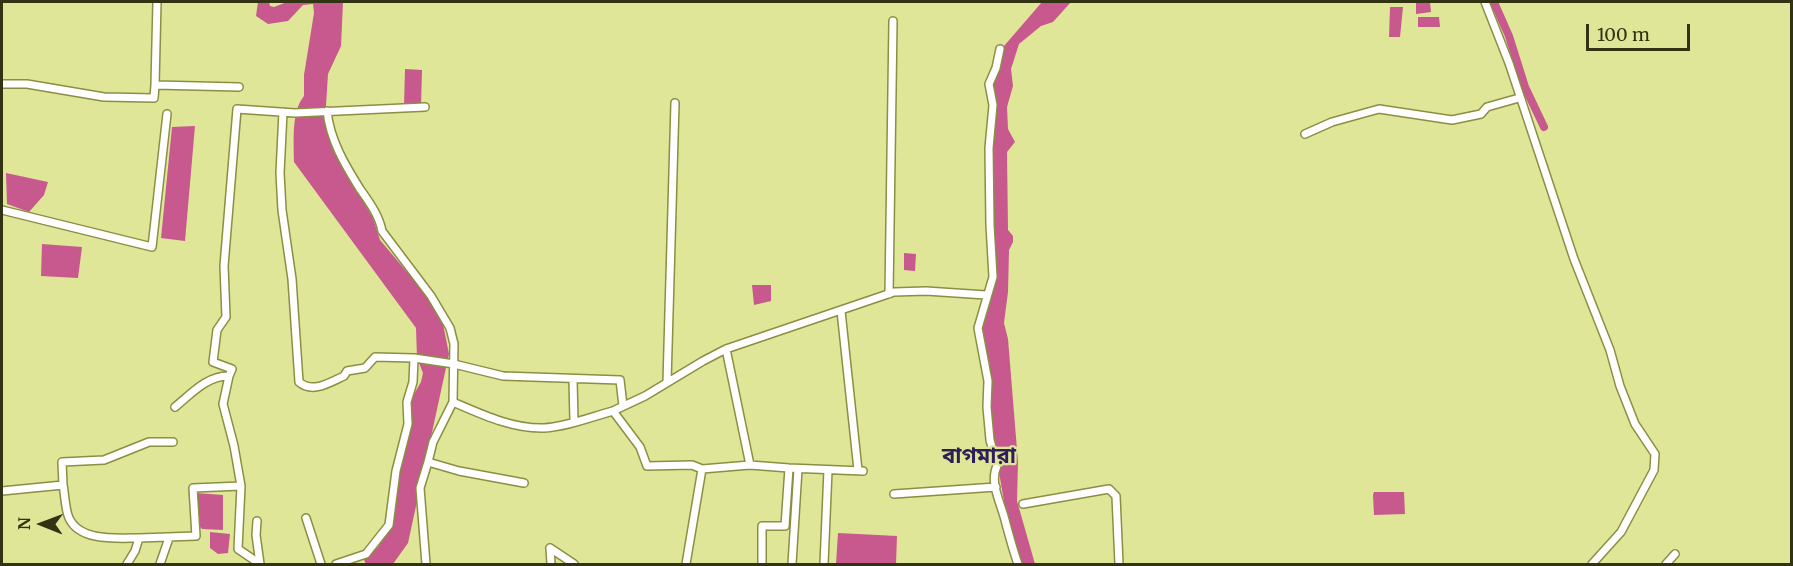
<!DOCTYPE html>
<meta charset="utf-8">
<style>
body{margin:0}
#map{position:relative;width:1793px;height:566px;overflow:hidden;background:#dfe697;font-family:Merriweather,serif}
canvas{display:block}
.frame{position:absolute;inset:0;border:3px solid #313313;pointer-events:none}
.north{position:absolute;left:12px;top:494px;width:60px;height:60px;-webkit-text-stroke:4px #dfe697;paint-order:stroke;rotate:271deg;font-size:16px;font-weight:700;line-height:24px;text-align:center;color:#313313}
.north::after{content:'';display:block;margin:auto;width:21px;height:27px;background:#313313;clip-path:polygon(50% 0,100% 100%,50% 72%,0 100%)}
.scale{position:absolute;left:1586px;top:24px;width:104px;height:27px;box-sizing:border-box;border:3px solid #313313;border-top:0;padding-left:8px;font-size:18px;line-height:21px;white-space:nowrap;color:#313313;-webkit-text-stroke:4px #dfe697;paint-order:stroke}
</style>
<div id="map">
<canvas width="1793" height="566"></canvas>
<div class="frame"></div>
<div class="north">N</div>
<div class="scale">100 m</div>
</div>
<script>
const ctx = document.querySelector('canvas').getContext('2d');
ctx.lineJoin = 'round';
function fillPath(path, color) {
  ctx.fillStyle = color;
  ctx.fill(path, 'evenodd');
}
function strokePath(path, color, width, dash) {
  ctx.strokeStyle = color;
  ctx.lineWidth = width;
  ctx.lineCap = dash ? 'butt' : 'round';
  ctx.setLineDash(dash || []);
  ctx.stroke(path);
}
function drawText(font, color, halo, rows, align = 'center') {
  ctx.font = font + ' Merriweather,"Noto Sans Bengali",serif';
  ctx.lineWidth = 4.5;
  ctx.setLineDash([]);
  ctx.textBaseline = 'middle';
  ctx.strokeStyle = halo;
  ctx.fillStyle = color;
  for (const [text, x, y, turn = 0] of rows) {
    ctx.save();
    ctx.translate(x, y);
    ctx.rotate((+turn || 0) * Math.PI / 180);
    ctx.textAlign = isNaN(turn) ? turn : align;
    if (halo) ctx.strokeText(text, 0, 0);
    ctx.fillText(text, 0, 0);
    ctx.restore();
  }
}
const water = new Path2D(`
 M258,2H269L270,6L274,7L287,2H343L341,46L328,74L325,121L333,150L373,218L380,240L428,297L443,324L449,354L408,543L393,564H366L363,558L378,547L393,522L398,473L406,448L411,410L410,401L421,382L423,373L417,358L416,328L294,162C294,142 291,112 304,96V75L314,13L313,4L303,5L288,21L268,24L256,16Z
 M1042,2H1071L1053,22L1041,26L1019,44L1011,69L1013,86L1007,107L1008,129L1015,142L1007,152L1008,230L1013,236V242L1009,250L1008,292L1004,323L1008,339L1018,462L1017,501L1035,564H1019L1006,513L995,449L990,405V364L982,339V320L990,300L995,270L992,204L995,107L991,85L1000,65L1004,46Z
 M1430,2L1431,12L1416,14V3Z
 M1390,7H1403L1400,37H1389Z
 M1418,17H1439L1440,27H1418Z
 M405,69L422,70L421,106H404Z
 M195,126L185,241L161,238L172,127Z
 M6,173L48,182L44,195L29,212L7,204Z
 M42,244L82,247L78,278L41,276Z
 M904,253L916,254L915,271L904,270Z
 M752,285H771V301L754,305Z
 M1374,492H1404L1405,514L1374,515L1373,495Z
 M196,493L223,495V530L202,529L199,526Z
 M210,532L230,534L228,553L218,554L210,548Z
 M838,533L897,536L896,564H836Z`);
const canal = new Path2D(`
 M1494,2L1509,36L1525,87L1544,127`);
const street = new Path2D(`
 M157,2L155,85L239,87
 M1485,2L1509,63L1574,259L1610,350L1620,386L1635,424L1655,454L1654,470L1621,532L1592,564
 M1000,49L996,68L989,84L993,105L989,148L990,225L993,277L978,328L988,381L987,407L990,440L997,466C989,483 1001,503 1005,520C1009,535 1013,550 1018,564
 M2,84H27L104,97L154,98L155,85
 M327,111C330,140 345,165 360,189C369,202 379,215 382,231L431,296L450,328L454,344L453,402L433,442L428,462
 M283,112L280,173L282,210L292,279L299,382C313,394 330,382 344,376L347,371L365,368L375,357L414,358L454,364L503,376L620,380L623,406
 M1305,134L1332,122L1379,109L1452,120L1481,114L1487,107L1519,98
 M2,210L152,247L167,114
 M889,294L893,21
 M841,311L858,470
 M726,349L703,361L645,396L613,411L640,447L647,466L692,465L702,469L750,465L789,468L863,471
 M229,376L232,369L213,362L217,330L226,317L224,266L237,109L295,113L425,107
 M573,379L574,422
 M667,382L675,103
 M453,402C481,414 512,429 544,428C566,427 591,417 613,411
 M175,407C191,394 208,375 229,376L223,404L234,446L241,486
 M750,465L726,349L894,292L926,291L986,295
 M63,485L62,462L104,460L149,442H173
 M2,491L63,485C65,495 65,509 69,518C80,542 118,538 139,538L135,551L127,564
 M894,494L996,487
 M1023,504L1109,489L1116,496L1119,564
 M306,518L321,564
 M257,521L256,535L260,564
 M139,538L196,536L193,488L241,486L238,549L260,564
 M550,548L574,564
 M550,548L551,564
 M160,564L169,538
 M336,564L366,554L389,525L396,471L408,424L407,402L413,382L414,358
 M426,564L420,488L428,462L459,471L524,483
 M686,564L702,469
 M762,564V526H785L789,468
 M792,564L798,469
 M824,564L828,470
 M1666,564L1675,554`);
const districtNames = [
 ["বাগমারা",979,457]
];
fillPath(water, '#c7598e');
strokePath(canal, '#c7598e', 8);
strokePath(street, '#8a8f42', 10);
strokePath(street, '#fff', 7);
drawText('bold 22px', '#2f1e58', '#dfe697', districtNames);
</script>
